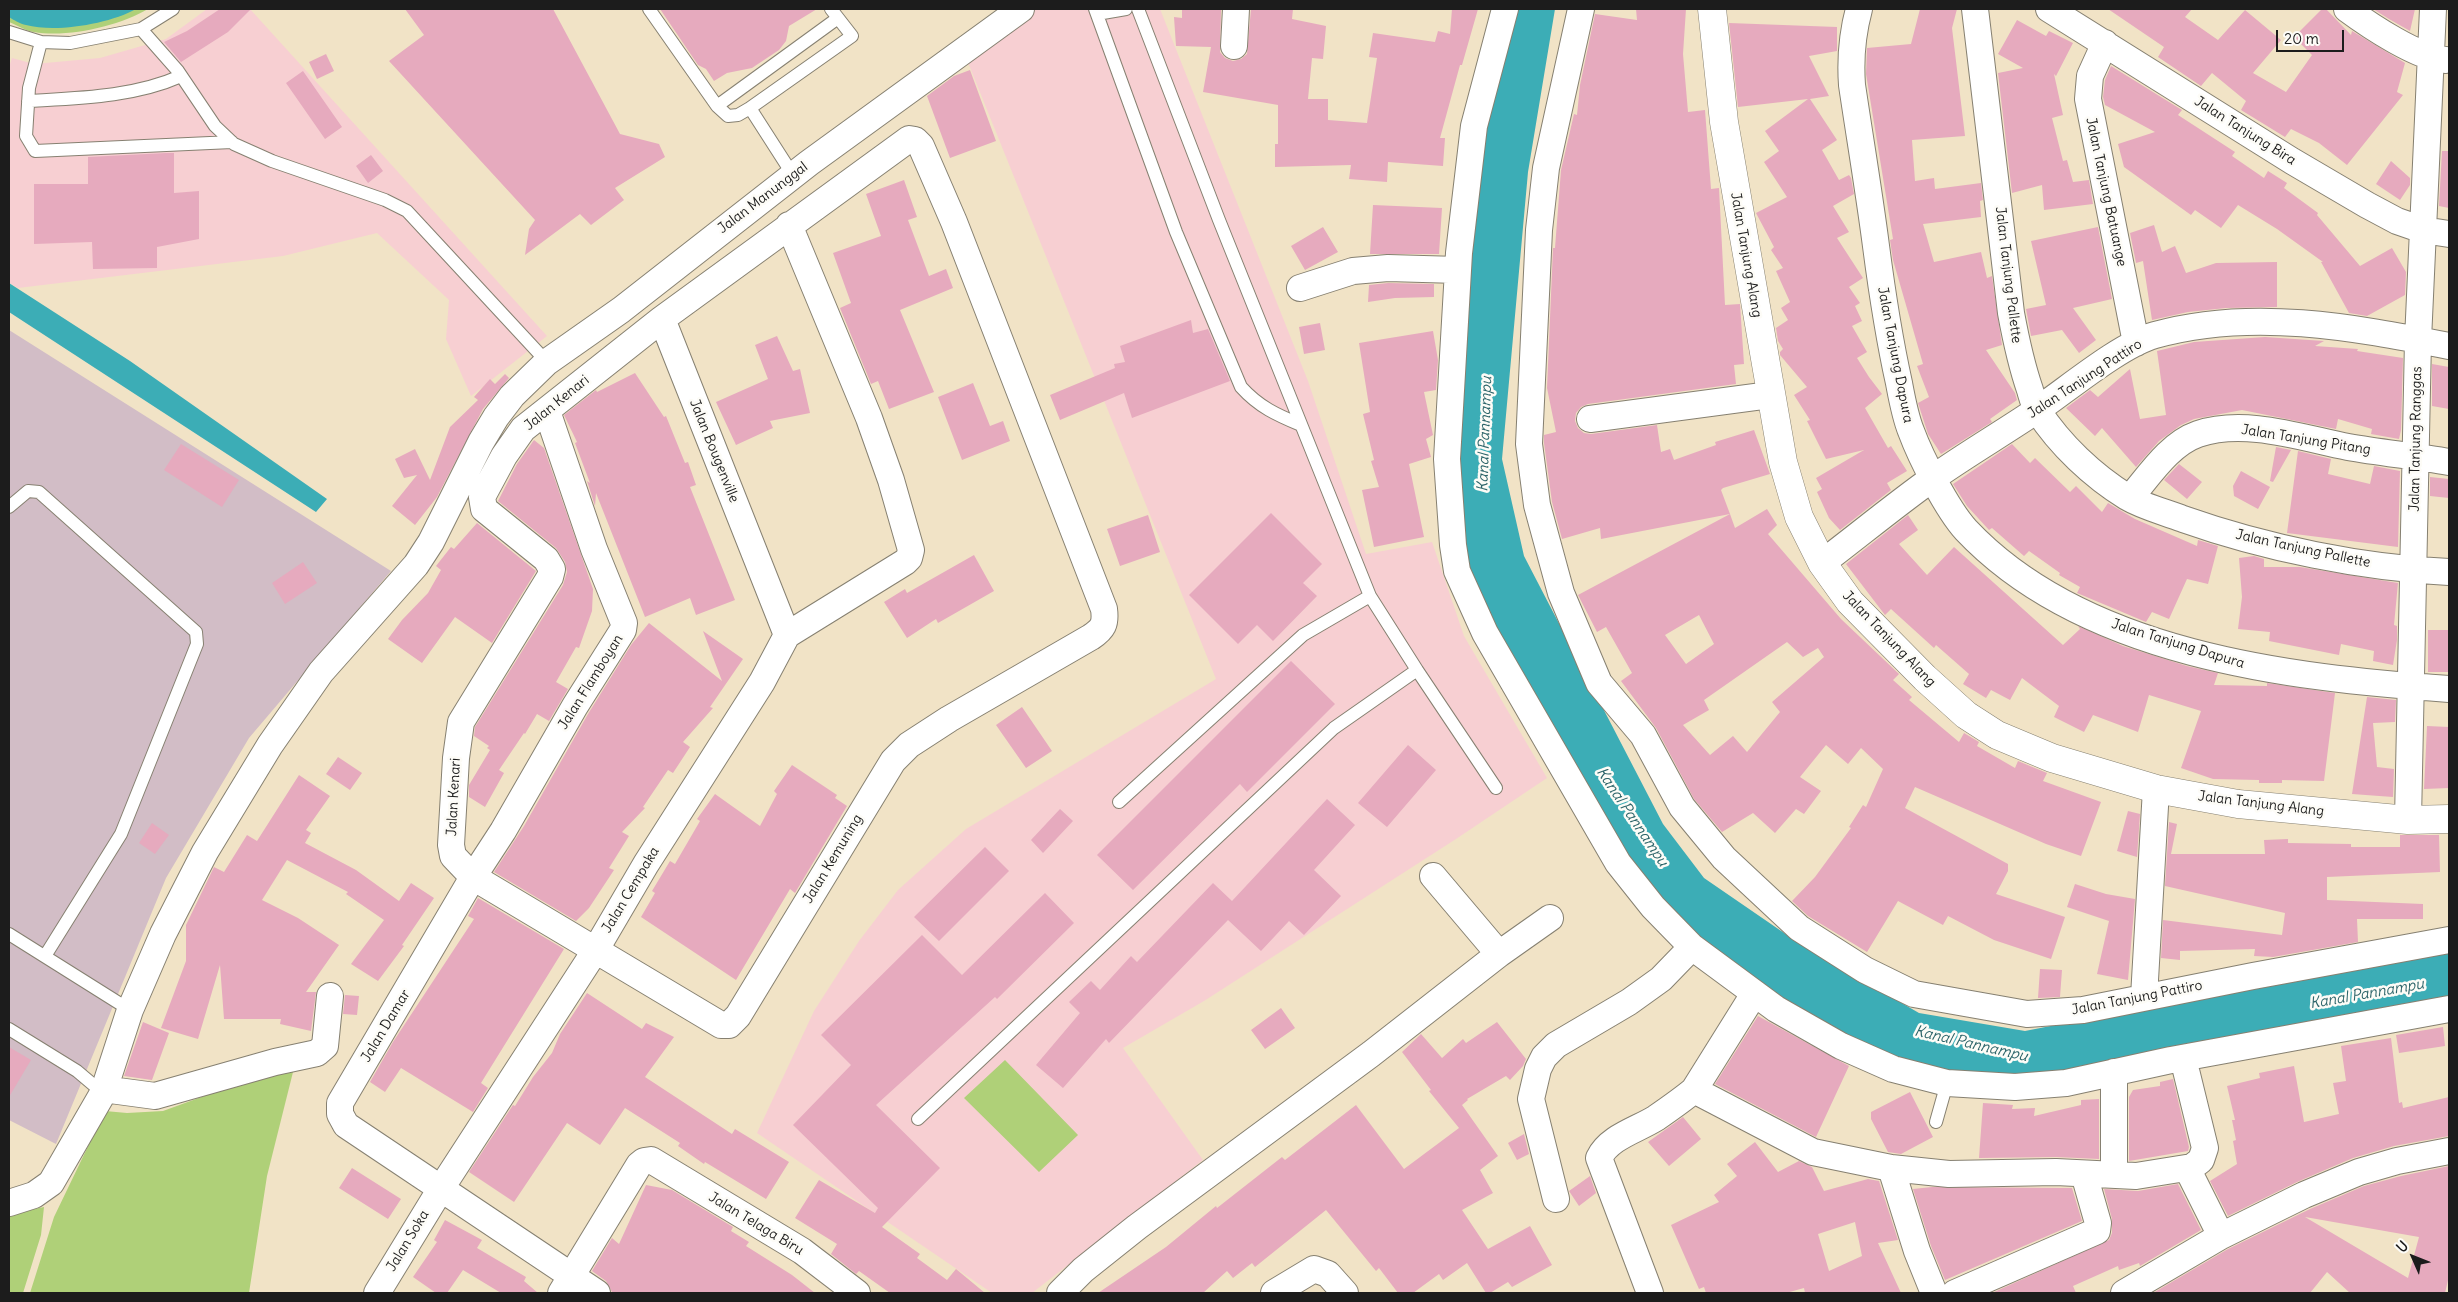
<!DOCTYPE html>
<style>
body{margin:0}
#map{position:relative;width:2458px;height:1302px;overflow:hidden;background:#f1e3c6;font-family:Delius,sans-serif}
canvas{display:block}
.frame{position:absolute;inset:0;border:10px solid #1c1c1c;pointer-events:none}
.north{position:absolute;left:2388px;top:1232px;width:50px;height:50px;-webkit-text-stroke:4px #fdfcf7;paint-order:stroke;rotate:314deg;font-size:14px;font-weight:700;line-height:20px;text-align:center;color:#1c1c1c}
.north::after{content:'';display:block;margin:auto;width:18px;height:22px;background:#1c1c1c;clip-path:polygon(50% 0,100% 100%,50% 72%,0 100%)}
.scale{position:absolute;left:2276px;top:30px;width:68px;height:22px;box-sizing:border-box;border:2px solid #1c1c1c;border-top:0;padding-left:6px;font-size:15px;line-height:18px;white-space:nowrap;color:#1c1c1c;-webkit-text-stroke:4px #fdfcf7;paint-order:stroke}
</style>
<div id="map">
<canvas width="2458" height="1302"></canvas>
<div class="frame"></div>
<div class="north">U</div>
<div class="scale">20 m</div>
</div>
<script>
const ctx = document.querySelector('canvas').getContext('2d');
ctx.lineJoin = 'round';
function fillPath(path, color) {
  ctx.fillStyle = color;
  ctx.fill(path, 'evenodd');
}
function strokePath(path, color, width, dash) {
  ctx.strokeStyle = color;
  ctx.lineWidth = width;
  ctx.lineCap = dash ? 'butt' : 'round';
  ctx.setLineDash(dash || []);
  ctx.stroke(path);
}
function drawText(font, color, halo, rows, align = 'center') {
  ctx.font = font + ' Delius,sans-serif';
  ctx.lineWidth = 5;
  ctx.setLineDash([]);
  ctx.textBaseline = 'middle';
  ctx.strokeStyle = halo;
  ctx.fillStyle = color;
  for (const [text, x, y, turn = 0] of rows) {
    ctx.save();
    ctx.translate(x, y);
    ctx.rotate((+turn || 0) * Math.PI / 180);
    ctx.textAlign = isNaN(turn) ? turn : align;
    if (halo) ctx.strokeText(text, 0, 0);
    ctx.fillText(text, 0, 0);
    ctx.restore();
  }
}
const built = new Path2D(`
 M207,9H250L547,336L471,396L446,339L449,300L377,233L283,256L18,288L9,283V67L12,58L34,64L100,58L166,39Z
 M1032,9H1160L1308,381L1366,554L1432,542L1464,636L1547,778L1456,839L1204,1001L1123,1048L1203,1160L1032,1293H992L757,1133L814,1011L859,941L898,890L966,829L1216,679L965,55Z`);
const industrial = new Path2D(`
 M9,330L391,571L249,738L166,878L56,1144L9,1120Z`);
const green = new Path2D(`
 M9,9H148C119,26 68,38 34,32C26,31 17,25 9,22Z
 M1005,1060L1078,1135L1039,1172L964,1098Z
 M294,1068L267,1176L249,1293H30L54,1217L105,1111L127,1113L163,1111L240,1083Z
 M44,1207L41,1235L23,1293H9V1214Z`);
const water = new Path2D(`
 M9,9H136C109,24 56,33 26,25C20,24 14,20 9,17Z
 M1511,9H1555L1528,172L1502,459L1524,556L1663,824L1704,878L1803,946L1919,1013L2025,1031L2449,948V1000L2004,1081L1874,1059L1797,1016L1697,939L1629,868L1468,578L1453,450L1473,152Z
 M9,283L130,361L327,499L316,512L9,312Z`);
const building = new Path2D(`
 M220,9H251L228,32L181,62L164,42L187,31Z
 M405,9H553L620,134L659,144L665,157L615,188L624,200L591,225L580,214L525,255L529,229L535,220L389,61L424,35Z
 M660,9H817L789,26L786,41L779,50L752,68L727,73L714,81L706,69L698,65Z
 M1182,9H1221L1220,52L1225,58L1233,61L1241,59L1247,54L1251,9H1293L1292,19L1326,26L1323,59L1312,58L1308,99H1328V120L1367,123L1377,58L1369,57L1373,33L1435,42L1438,31L1450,34L1452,9H1478L1462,65H1460L1440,138H1445L1443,166L1388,162L1387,182L1349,179L1351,165L1275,167V144H1278V105L1203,92L1211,47L1176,46L1174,17L1182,18Z
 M1636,9H1686L1683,54L1688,112L1705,110L1711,189L1719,188L1725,305L1740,304L1744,364L1734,365L1736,384L1588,404L1581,407L1576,413L1575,421L1578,428L1584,433L1591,434L1657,425L1661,452L1670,449L1674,460L1716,445L1715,442L1754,430L1770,474L1723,488L1721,490L1730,514L1601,539L1600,528L1562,539L1552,502L1544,443V435L1556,432L1547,388L1553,248H1555L1561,170L1574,114L1577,115L1580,85L1595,14L1637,20Z
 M1920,9H1957L1952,28L1965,136L1912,140L1915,181L1934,178L1935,189L1981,183L1983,200L1980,201L1981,217L1923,224L1934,262L1981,252L1987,278L1992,276L2002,345L1986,350L2015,393L2017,400L1990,419L1992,422L1941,454L1928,434L1918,403L1929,397L1917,366L1923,364L1893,260L1890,240L1893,239L1866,74L1867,48L1911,44Z
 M2108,9H2192L2185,17L2218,40L2245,10L2281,40L2253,73L2286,92L2312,55L2294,37L2322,9H2326L2351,35L2352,31L2405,63L2397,92L2403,95L2347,165L2319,143L2291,129L2285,137L2241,110L2246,101L2212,73L2201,86L2158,57L2164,47Z
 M2373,9H2415L2410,31L2389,19Z
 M2017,20L2046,36L2049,31L2073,43L2056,76L2054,74L2063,115L2052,118L2063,161L2067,160L2073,182L2089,180L2093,204L2044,210L2042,185L2012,193L1998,73L2023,68L1998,54Z
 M1729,23L1837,27V51L1809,56L1829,96L1810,99L1837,140L1822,150L1839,180L1849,175L1851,178L1854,194L1833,206L1849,232L1837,238L1863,278L1849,287L1860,303L1855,306L1862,321L1852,326L1867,352L1857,358L1869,377L1882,394L1865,408L1888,448L1891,446L1907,471L1887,483L1891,490L1840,530L1829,518L1817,492L1822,489L1816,478L1864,450L1826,459L1807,421L1810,420L1794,395L1807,387L1780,355V352L1783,349L1778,341L1776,328L1788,320L1781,308L1790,302L1776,271L1783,268L1771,250L1774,247L1756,213L1787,197L1764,162L1779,151L1765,131L1808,99L1738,107Z
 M326,54L334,71L317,79L309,62Z
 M2111,66L2182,110L2178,115L2235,152L2232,156L2264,178L2268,171L2287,183L2284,188L2318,213L2317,215L2360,266L2392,248L2406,272L2405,295L2367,316L2349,313L2321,262H2323L2277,229L2238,205L2221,228L2195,210L2191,215L2124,167L2118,144L2155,132L2105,105L2103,97L2105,80Z
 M970,70L996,141L950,158L927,96L954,76Z
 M303,71L342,127L325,139L286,83Z
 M2442,151H2449V208L2439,206Z
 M166,153H174V193L199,191V239L157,247V268L93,269L92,242L34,244V184H88V157Z
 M371,155L383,171L368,183L356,166Z
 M2391,161L2410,178V185L2400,200L2376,184Z
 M904,180L917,217L908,220L929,276L946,269L953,288L900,310L934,392L889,409L878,381L871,384L840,308L851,303L833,253L881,236L866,194Z
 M1373,205L1442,208L1439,254H1370Z
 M2154,225L2162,252L2175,246L2186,273L2216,263L2277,262V307L2226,308L2188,312L2152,320L2143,261L2136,263L2130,233Z
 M1323,227L1338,252L1305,270L1291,246Z
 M2098,227L2112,299L2073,308L2096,340L2079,353L2062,330L2031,336L2026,309L2046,305L2031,241Z
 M1388,283L1434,284V297L1395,298L1368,302L1369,285Z
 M1191,320L1193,333L1208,329L1230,381L1132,418L1124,393L1060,420L1050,395L1115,368L1114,364L1125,362L1120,346Z
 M1320,323L1325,350L1304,354L1299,327Z
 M1433,331L1438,360L1436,390L1424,392L1433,435L1426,439L1431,457L1409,464L1424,537L1374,547L1362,490L1379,487L1371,461L1374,460L1363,414L1370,412L1359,343Z
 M777,336L793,371L800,369L810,413L770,421L773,428L736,445L716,402L768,379L755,345Z
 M2265,337L2324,341L2315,346L2358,349L2357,351L2403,358L2401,430L2399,439L2371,434L2372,429L2338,419L2336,429L2242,410L2194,419L2181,425L2159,441L2136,467L2102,428L2095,436L2066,408L2090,390L2098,397L2130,369L2140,419L2166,415L2157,351L2194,342Z
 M2432,364L2449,367V409L2432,406Z
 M635,373L664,417L666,416L685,463L688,462L696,485L690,487L735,600L696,615L690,598L645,617L596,493L595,506L587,481L590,483L575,443L577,442L564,415L596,390L597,392Z
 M505,374L509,378L483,409L437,497L415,525L392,506L417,475L404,478L395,459L415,449L430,480L450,427L478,400L474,397L490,379L495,384Z
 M973,383L990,426L1003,421L1010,441L962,460L938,397Z
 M534,440L544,448L593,589L592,611L579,648L576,647L556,682L568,689L549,721L537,714L525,734L524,733L499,770L504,773L485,807L469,797V785L490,750L487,748L489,746L474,736L475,727L563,585L567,572L565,562L556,548L498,501L517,464Z
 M181,444L239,480L222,507L164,470Z
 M2012,444L2030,463L2035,458L2070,492L2076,486L2102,512L2108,503L2135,519L2197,546L2198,540L2218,546L2208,584L2187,579L2169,619L2152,612L2146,622L2077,593L2080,587L2059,575L2060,573L2029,551L2024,556L1992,528L1989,530L1967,506L1953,484Z
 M2276,447L2291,450L2273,482L2270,481Z
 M2298,451L2331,459L2328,474L2370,484L2374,466L2400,471L2398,547L2287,533Z
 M2179,464L2202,482L2187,499L2164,480Z
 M2241,471L2270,487L2258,509L2234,496L2233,486Z
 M2430,477L2449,479V498L2430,496Z
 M1767,509L1777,525L1768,534L1841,619L1899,674L1893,680L1912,697L1909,700L1959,742L1964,733L1979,742L1977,746L2015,768L2018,761L2047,773L2043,781L2101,802L2081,856L2046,844L1915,787L1905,808L2008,864V871L1996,894L2065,917L2051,959L1994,940L1948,916L1943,925L1898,901L1867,952L1808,916L1792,901L1815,877L1851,828L1849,827L1863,805L1866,807L1883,769L1861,748L1848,764L1826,745L1800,777L1821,791L1804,814L1796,809L1775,833L1753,813L1722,832L1694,799L1656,728L1621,681L1632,673L1606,627L1597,632L1578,595L1730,514L1735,528ZM1699,615L1714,644L1686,664L1665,635ZM1787,642L1803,657L1818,648L1824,657L1772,702L1780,712L1747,752L1733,736L1710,755L1683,725L1709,710L1704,700Z
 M1271,513L1322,564L1303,583L1317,596L1273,641L1257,625L1238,644L1189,595Z
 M1148,515L1160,552L1120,566L1107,529Z
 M1908,515L1918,530L1899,544L1927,575L1954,547L2063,645L2080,629L2078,626L2123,646L2187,666L2218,673L2214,685L2267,686V683L2335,693L2324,781L2282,780V783H2259V780L2213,779L2181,768L2201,711L2149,695L2138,732L2093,715L2084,732L2054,717L2059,706L2022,678L2010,700L1991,690L1986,698L1963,684L1969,674L1936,645L1934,648L1891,609L1885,615L1846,564Z
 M477,523L536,571L492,643L455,617L422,663L388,639L402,620L428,593L441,570L436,566L451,547L454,549Z
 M974,555L994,591L938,623L936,619L907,638L884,602L905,589L907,593Z
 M2254,556L2264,559V567H2300L2398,583L2394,625L2397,626V640L2393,665L2373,661L2374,651L2341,644L2339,655L2269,641L2270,632L2238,629L2242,597L2239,558Z
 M303,562L317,583L285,604L272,583Z
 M649,623L722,681L703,631L743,659L710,707L713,708L683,742L690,747L673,773L668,770L643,807L645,808L622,832L629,836L609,868L614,870L589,908L576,921L494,872L524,826L588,714L631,645Z
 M2428,630H2449V672H2428Z
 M1291,661L1335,704L1247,792L1240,784L1133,890L1097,855Z
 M2367,697L2396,700L2395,722L2373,723L2377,767L2394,769L2393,797L2352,794Z
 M1022,707L1052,751L1026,768L996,725Z
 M2427,726L2449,727V788L2424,789Z
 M1408,745L1436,770L1387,827L1358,803Z
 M338,757L362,773L350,790L326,774Z
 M792,765L837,795L835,798L847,806L795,893L790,889L736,980L641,917L655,893L652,891L670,861L675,864L700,821L697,819L715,794L760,826L777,794L774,791Z
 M299,775L330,796L306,830L311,833L305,843L356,870L399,901L411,883L434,898L402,945L404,946L378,981L351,964L384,920L346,894L348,892L287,860L262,900L298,918L339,945L306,992H316L311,1031L280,1024L281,1019H224L220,965L198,1039L161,1028L186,961V925L214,867L224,872L247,835L257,841Z
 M1327,799L1355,825L1314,870L1341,896L1304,935L1289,921L1261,951L1228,920L1109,1043L1106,1039L1063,1088L1036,1065L1080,1013L1069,1002L1091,981L1100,990L1131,956L1137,962L1213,883L1232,901Z
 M1060,809L1073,821L1043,853L1031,840Z
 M2128,811L2140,814L2137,857L2117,851Z
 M2169,822L2177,824L2171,854H2265L2264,840L2288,839V843L2351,844V847H2400V835H2439L2440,872L2327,877V900L2423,904V919H2357L2358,942L2273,957L2254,956L2255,949L2180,951V960L2161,958L2163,920L2282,935L2285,913L2165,886Z
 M152,823L169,835L155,854L139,843Z
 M985,847L1009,871L939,941L914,917Z
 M2075,884L2106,894L2135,899L2128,980L2097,974L2109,921L2067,907Z
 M1045,893L1074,923L997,999L995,997L876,1105L940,1168L882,1227L920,1254L917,1258L947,1280L956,1269L985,1293H890L859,1271L856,1274L831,1254L837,1244L795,1218L819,1180L875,1213L878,1208L793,1125L851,1065L821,1035L922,935L962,975Z
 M478,898L564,949L481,1083L488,1088L473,1112L401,1068L385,1092L370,1082L393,1042L474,919L468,916Z
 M2040,969L2062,970L2060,997L2038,998Z
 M587,993L642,1029L646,1023L674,1037L645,1077L732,1134L735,1129L789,1162L766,1199L705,1162L704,1164L678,1146L680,1143L625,1108L600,1145L567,1123L514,1202L469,1172L513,1105L515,1106L533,1077L552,1053L560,1034Z
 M345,995L359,996L357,1015L343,1014Z
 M1281,1008L1295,1028L1265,1049L1251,1030Z
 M1758,1016L1849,1066L1816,1137L1715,1084Z
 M143,1022L169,1033L152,1080L124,1076Z
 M1497,1022L1526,1059L1523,1066L1510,1080L1506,1076L1467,1099L1468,1100L1462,1105L1498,1156L1480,1170L1493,1193L1462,1210L1488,1249L1530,1226L1552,1265L1512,1287L1508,1282L1490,1293H1486L1467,1263L1443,1280L1439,1274L1413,1293H1398L1379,1268L1376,1271L1326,1210L1255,1267L1252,1263L1233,1278L1227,1271L1203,1293H1098L1166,1247L1216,1206L1217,1208L1282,1157L1285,1160L1356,1105L1404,1169L1459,1128L1429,1091L1431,1090L1402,1052L1421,1034L1442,1058L1463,1039L1466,1043Z
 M2443,1027L2445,1046L2399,1053L2396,1035Z
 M2391,1038L2399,1103L2402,1102L2403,1108L2449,1097V1136L2394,1146L2353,1158L2297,1182L2228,1216L2210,1181L2237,1164L2233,1141L2236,1140L2232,1120H2235L2227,1086L2260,1078L2259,1073L2294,1066L2304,1122L2339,1114L2333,1083L2346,1081L2341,1046Z
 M9,1047L31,1060L9,1097Z
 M2173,1079L2189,1147L2188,1151L2129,1161V1097L2133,1090L2160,1086V1082Z
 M1910,1092L1933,1137L1901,1154L1888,1152L1871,1119V1112Z
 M2099,1099V1159L2056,1157L1979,1158L1983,1103L2013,1105L2012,1109L2035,1108L2034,1116L2081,1105V1100Z
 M1683,1117L1701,1139L1669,1166L1648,1142Z
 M1524,1134L1529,1154L1517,1160L1508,1143Z
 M1755,1142L1778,1172L1799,1161L1812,1167L1824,1191L1868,1179L1879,1181L1898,1240L1878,1243L1901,1293H1805L1804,1288L1786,1293H1706L1704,1287L1699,1289L1671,1225L1719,1202L1714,1195L1737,1176L1727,1164ZM1855,1222L1862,1256L1829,1271L1818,1234Z
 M2449,1166V1276L2445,1293H2350L2327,1272L2310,1293H2153L2228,1249L2310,1209L2364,1186L2401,1176ZM2305,1217L2419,1237L2408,1278Z
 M352,1168L401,1199L388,1219L339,1188Z
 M1590,1176L1596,1193L1579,1206L1569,1191Z
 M2178,1184L2201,1230L2140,1266L2139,1263L2119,1270L2118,1266L2073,1286L2076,1293H1992L2109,1240L2112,1233V1219L2104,1189L2138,1191Z
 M646,1185L672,1190L733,1227L731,1231L749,1242L746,1246L792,1275L815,1293L612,1292L606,1281L592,1271L612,1238L619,1244Z
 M1932,1187L2072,1188L2082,1221L1945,1280L1931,1246L1913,1189Z
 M445,1220L482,1240L477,1248L526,1277L524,1281L538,1293H501L463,1270L447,1293H436L413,1277L437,1242L434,1240Z`);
const lane = new Path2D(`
 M649,9L717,106L728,116L738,115L750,108L793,175
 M1095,9L1176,232L1241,387C1259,407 1277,415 1301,425
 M1097,14L1126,9
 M141,29L178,71L215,126L234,144L272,161L385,200L407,211L547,362
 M9,32L41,42L70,43L141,29L173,9
 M41,42L29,88L26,136L35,151L232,142
 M28,101C79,98 134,97 181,76
 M717,106L838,18
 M750,108L852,36L831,9
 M9,507L28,491L39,492L196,632L197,644L121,834L45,956
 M1417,670L1496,788
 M1119,802L1303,635L1370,596
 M9,934L130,1010
 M9,1029L77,1071L103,1093
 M918,1119L1334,728L1417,670L1370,596L1219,220L1138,9
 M1936,1122L1947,1083`);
const street = new Path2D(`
 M1505,9L1474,126L1459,253L1447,459L1453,545L1457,571L1485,633L1618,863L1653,907L1692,947L1776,1009L1841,1046L1893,1069L1947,1083L2015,1087L2066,1083L2171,1060L2449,1009
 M1581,9L1546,168L1539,230L1529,444L1537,505L1561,593L1599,683L1643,735L1682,807L1724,858L1799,928L1865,970L1914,994L2027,1014L2083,1010L2253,976L2449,940
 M1859,9C1852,35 1850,57 1852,85C1860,139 1869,192 1876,246C1882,292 1889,338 1899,383C1902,399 1905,416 1911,431C1921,458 1947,509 1966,530C2083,654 2289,678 2449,689
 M1975,9L2011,313C2016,340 2021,364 2030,390C2032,397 2034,405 2038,411C2060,445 2093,476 2127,497C2144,507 2165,512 2183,519C2265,548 2363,568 2449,572
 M2049,9L2292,161L2367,205L2397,221L2423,230L2449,234
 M2347,9C2370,26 2418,58 2446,60
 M2105,43L2090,76L2088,99L2136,343
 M1234,46L1236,9
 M909,139L915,140L921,146L954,222L1104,609C1106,624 1103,629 1091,637L949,719L909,745L893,761L738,1016L729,1025H721L473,877L453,856L451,845L456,758L461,722L550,577L552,569L546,559L484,509L482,497L504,456L523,429L662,319Z
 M1300,288L1353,271L1388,268L1458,270
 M547,411L594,549L624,623L623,630L575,706L503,831L473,877L340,1103V1114L346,1125L597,1293
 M1590,419L1770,395
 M2130,498C2149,476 2169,444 2198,434C2245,418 2302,438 2348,447C2382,453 2416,456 2449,462
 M1822,563C1859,535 1895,505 1933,478C1967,454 2003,433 2037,410C2068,389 2120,345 2155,335C2251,308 2353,327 2449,346
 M787,635L905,562L909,558L911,550L891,480L869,418L789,225
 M2408,820L2418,340L2433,9
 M1433,876L1499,954
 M1754,994L1694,1090L1813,1152L1891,1168L1917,1251L1934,1293
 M2144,997L2156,789
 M2114,1072V1175
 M103,1089L155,1096L275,1062L317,1053L325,1046L330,996
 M1891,1168L1949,1174L2056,1172L2136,1176L2192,1167L2201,1160L2205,1148L2183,1058
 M2187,1168L2221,1236
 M1556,1199L1531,1099L1538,1069L1544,1057L1556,1045L1629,1002L1661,979L1692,947
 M9,1203L34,1195L51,1183L103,1093L130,1010L163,934L205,852L270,745L321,672L416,565L431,542L481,442L496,417L512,396L547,362L621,310L809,163L1021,9
 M377,1293L440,1190L595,951L646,864L762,682L787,635L662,319
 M561,1293L639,1165L644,1161L651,1160L802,1251L857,1293
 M1060,1293L1083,1270L1137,1227L1371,1054L1499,954L1550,918
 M1274,1293L1314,1269L1328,1274L1345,1293
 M1650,1293L1599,1158C1609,1137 1637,1130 1656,1118C1669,1109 1682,1100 1694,1090
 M1955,1293L2097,1231L2098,1223L2084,1174
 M2124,1293L2221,1236L2304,1195L2359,1172L2397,1161L2449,1151`);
const secondary = new Path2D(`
 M1712,9L1724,122L1783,462L1799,517L1822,563L1850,602L1925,678L1966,715L1997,735L2052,758L2156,789L2238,804L2408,820L2449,819`);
const streetNames = [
 ["Jalan Tanjung Bira",2245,131,32],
 ["Jalan Tanjung Batuange",2106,192,78],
 ["Jalan Manunggal",763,198,-37],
 ["Jalan Tanjung Alang",1746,255,80],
 ["Jalan Tanjung Pallette",2008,275,83],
 ["Jalan Tanjung Dapura",1895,355,79],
 ["Jalan Tanjung Pattiro",2085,379,-33],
 ["Jalan Kenari",557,403,-39],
 ["Jalan Tanjung Ranggas",2416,439,-89],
 ["Jalan Tanjung Pitang",2306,440,9],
 ["Jalan Bougenville",714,451,68],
 ["Jalan Tanjung Pallette",2303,549,12],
 ["Jalan Tanjung Alang",1889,639,46],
 ["Jalan Tanjung Dapura",2178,644,17],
 ["Jalan Flamboyan",591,682,-58],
 ["Jalan Kenari",454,797,-87],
 ["Jalan Tanjung Alang",2261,804,7],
 ["Jalan Kemuning",833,859,-59],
 ["Jalan Cempaka",631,890,-59],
 ["Jalan Tanjung Pattiro",2137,998,-11],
 ["Jalan Damar",386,1026,-59],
 ["Jalan Telaga Biru",756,1224,31],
 ["Jalan Soka",408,1241,-59]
];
const waterNames = [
 ["Kanal Pannampu",1485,434,-88],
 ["Kanal Pannampu",1632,817,56],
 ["Kanal Pannampu",2367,994,-10],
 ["Kanal Pannampu",1971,1044,13]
];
fillPath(built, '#f7cfd2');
fillPath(industrial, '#d2bdc6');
fillPath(green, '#afd078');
fillPath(water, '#3cadb6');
fillPath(building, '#e6aabe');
strokePath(lane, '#868071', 14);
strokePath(street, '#868071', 28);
strokePath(secondary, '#868071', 29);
strokePath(lane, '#fff', 12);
strokePath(street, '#fff', 26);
strokePath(secondary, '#fff', 28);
drawText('14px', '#1c1c1c', '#fdfcf7', streetNames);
drawText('italic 15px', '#2c6469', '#fdfcf7', waterNames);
</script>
